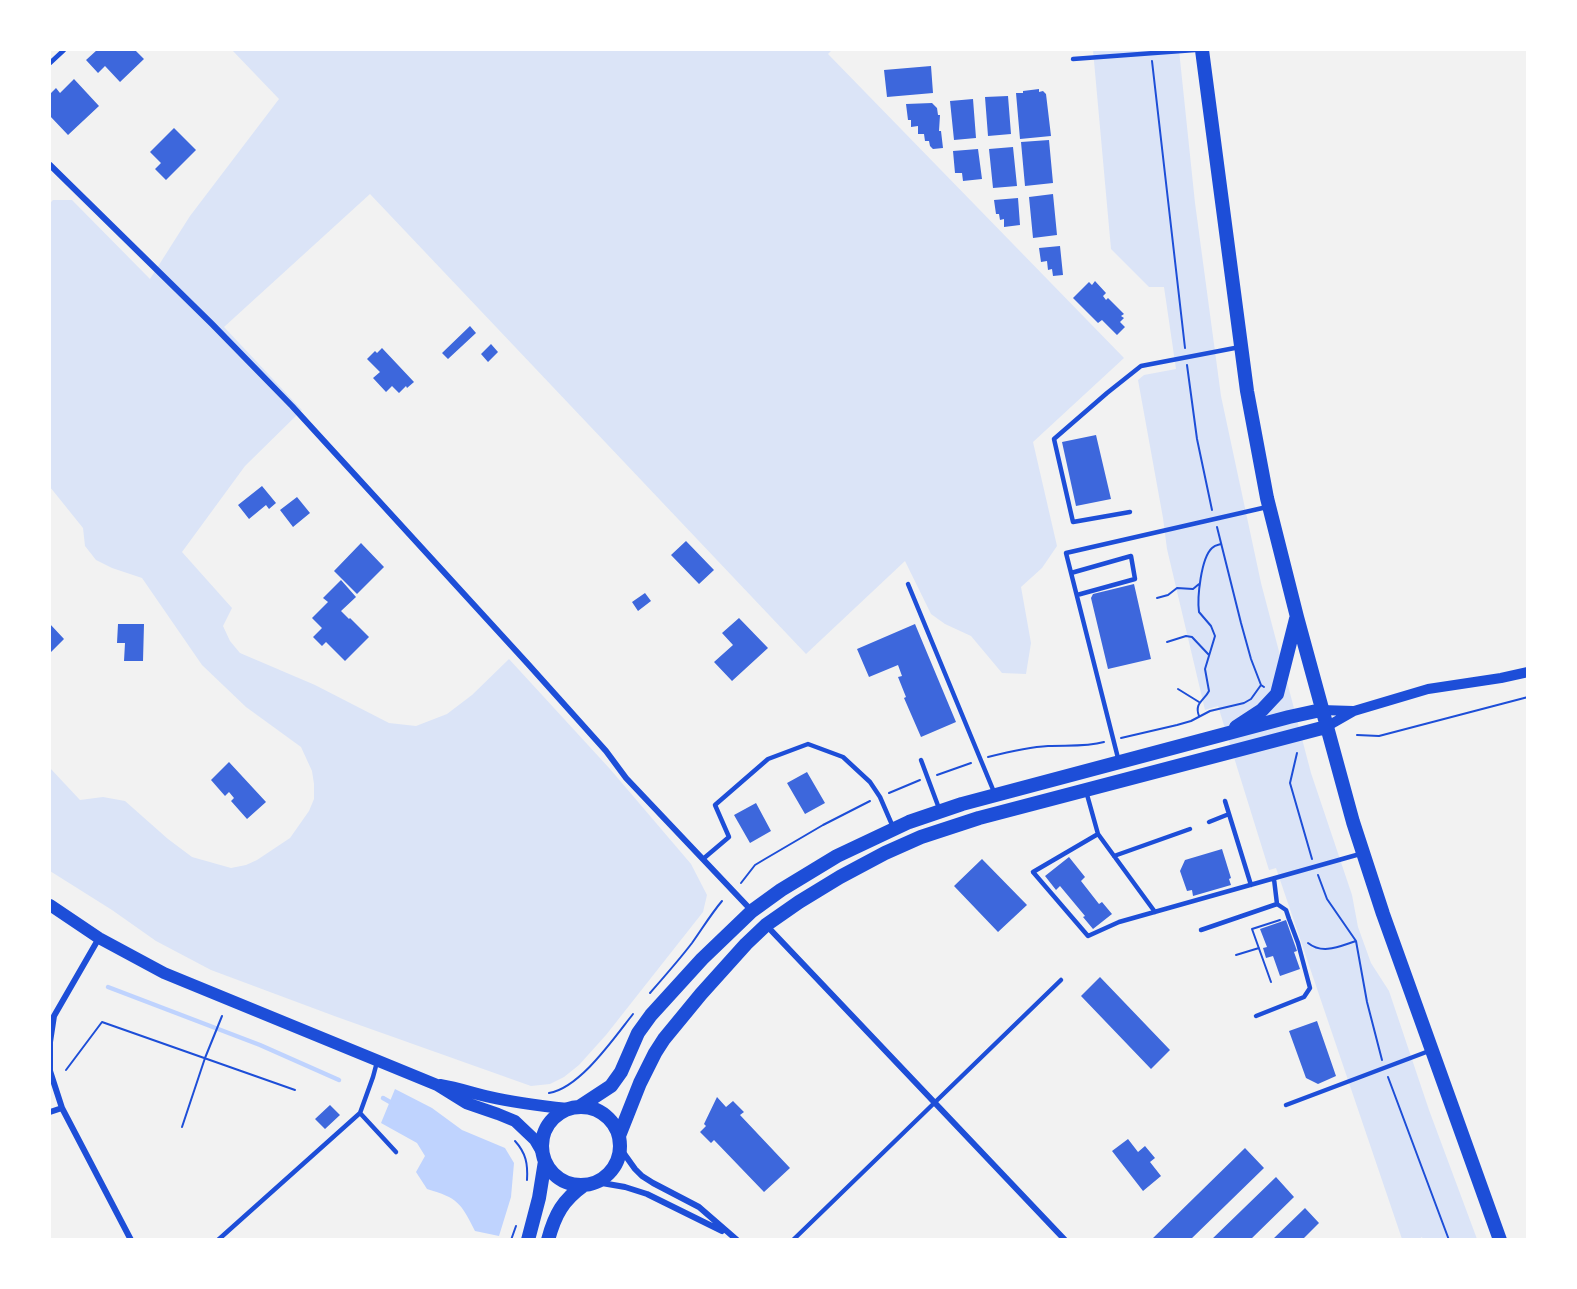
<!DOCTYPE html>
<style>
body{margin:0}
#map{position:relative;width:1577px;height:1289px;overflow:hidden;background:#f2f2f2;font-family:"Roboto Condensed",sans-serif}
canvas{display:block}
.frame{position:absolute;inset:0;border:51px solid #fff;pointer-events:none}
</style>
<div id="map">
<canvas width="1577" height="1289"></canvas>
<div class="frame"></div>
</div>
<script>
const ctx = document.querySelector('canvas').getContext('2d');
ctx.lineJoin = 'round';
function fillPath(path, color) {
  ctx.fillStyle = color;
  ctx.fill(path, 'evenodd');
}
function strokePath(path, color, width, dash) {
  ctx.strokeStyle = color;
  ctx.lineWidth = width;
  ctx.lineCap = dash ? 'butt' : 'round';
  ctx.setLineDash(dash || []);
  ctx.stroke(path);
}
const green = new Path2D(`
 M232,50H832L828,54L1124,358L1033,442L1057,546L1042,568L1021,587L1031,643L1026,674L1002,673L971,636L945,624L931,614L905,561L806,654L370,194L224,327L302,410L245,466L182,552L232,608L223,626L230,641L240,653L315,685L389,723L416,726L447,714L472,695L509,659L610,769L691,864L707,895L703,912L606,1035L579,1065L564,1077L550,1084L531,1086L337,1017L211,970L156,941L112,910L50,871V768L80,800L103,797L125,801L168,839L192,857L231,868L246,865L257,860L290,838L309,811L314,799V784L312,771L301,747L246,707L202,665L142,578L112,568L96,560L85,546L83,528L50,487V203L53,200H72L150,279L190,216L279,99Z
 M1093,50H1179L1195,203L1221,396L1261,583L1311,773L1352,895L1358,927L1371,963L1389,991L1429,1110L1477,1239L1423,1240L1422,1237L1419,1239H1402L1276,868L1269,870L1218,706L1205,710L1167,549L1163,518L1138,380L1144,375L1176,369L1164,287H1149L1111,249Z`);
const water = new Path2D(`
 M395,1089L432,1108L462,1130L505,1148L514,1163L511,1197L499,1236L475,1231C461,1203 458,1198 427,1189L416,1172L425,1156L417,1143L381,1123Z`);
const stream = new Path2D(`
 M108,987L260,1045L339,1080
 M383,1098L390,1102`);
const building = new Path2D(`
 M97,50H135L144,59L120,82L105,66L98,73L86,60Z
 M931,66L933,93L887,97L884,70Z
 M74,79L99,106L68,135L50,116V94L56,88L60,93Z
 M1039,89V92L1043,91L1046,94L1051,136L1020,139L1016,93H1023V91Z
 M1008,96L1011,134L988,136L985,97Z
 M973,99L976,138L954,140L950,101Z
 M932,103L937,108L938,115H940L939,131H941L943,148L933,149L930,146L929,141H925L924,134H918V126L911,127V120H908L906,104Z
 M174,128L196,150L166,180L155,169L161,163L150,152Z
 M1049,140L1053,183L1025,186L1021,142Z
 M1013,147L1017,186L993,188L989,149Z
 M978,149L982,179L963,181L962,173H955L953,151Z
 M1053,194L1057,235L1033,238L1029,197Z
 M1018,198L1020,225L1004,227V219L1000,220L999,214H996L994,200Z
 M1060,246L1063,275L1053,276L1052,269L1048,270L1047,261L1041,262L1039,248Z
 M1095,281L1106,293L1103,296L1106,300L1108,298L1124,314L1121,316L1124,318L1120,322L1125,327L1117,335L1102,320L1098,323L1073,298L1089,282L1092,285Z
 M470,326L476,333L448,359L442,353Z
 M491,344L498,352L488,362L481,354Z
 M382,348L414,382L407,388L406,386L399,393L392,386L386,392L373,378L380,372L367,359L375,351L377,353Z
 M1096,435L1111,499L1076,506L1062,442Z
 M262,486L276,503L269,509L266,505L249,519L238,505Z
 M297,497L310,513L293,527L280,510Z
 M686,541L714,570L699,584L671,555Z
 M361,543L384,567L357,594L334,571Z
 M341,580L356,597L341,611L349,619L350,618L369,637L345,661L326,642L322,646L313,637L322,628L312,618L328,602L323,598Z
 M1134,584L1151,659L1108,669L1091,598L1093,594Z
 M645,593L651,601L638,611L632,602Z
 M739,618L768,648L732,681L714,662L733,645L722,633Z
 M50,624L64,639L50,653Z
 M118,624H144L143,661H124L125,643H117Z
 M915,624L956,722L921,737L904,698L906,697L898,677L902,676L898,665L869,677L857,649Z
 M229,762L266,802L247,819L231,801L234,798L229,792L225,796L211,780Z
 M807,772L825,803L805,814L787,783Z
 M756,803L771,831L750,843L734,815Z
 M1222,849L1231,878L1229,879L1231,885L1193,896L1192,890L1187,891L1180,871L1185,860Z
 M1069,857L1085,877L1081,881L1099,904L1102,902L1112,914L1093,929L1083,917L1085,916L1060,886L1056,890L1045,876Z
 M982,859L1027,905L998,932L954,886Z
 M1286,920L1297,951L1294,952L1300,969L1280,976L1273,956L1266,958L1263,948L1267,947L1260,929Z
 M1100,977L1170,1050L1151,1069L1081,996Z
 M1317,1021L1336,1076L1318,1084L1306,1078L1289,1031Z
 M717,1097L726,1107L733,1101L744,1112L740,1115L790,1168L764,1192L714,1140L711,1143L700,1132L706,1126L704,1124Z
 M330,1105L340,1115L325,1129L315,1119Z
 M1128,1139L1138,1152L1145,1146L1155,1158L1150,1162L1161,1176L1143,1191L1112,1151Z
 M1245,1148L1264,1168L1190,1240H1151Z
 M1276,1177L1294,1197L1250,1240H1211Z
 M1305,1208L1319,1223L1302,1240H1272Z`);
const path = new Path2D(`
 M1152,61L1185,348
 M1187,365L1197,439L1212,510
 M1217,527L1241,623L1251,659L1261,685L1264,687
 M1157,598L1168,595L1177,588L1193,589L1199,584
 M1167,642L1186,636L1192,637L1209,655
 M1178,689L1199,702
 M1199,716C1194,703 1204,701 1209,691L1205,669L1215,636L1211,626L1199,612C1197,598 1201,558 1212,548C1215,545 1217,545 1221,544
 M1357,735L1379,736L1528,697
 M1121,738L1177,725L1191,721L1210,711L1244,703L1251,699L1261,685
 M1297,753L1290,783L1312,859
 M988,757C1008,752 1028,747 1048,746C1067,745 1086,747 1104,742
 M937,775L971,763
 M889,793L920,780
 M1318,875L1327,899L1356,941L1367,1002L1382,1060
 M741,883L755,865L765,859L823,825L870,801
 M1308,943C1323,955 1340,946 1356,941
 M1236,955L1259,948
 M1271,982L1252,929L1280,920
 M650,993C664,977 679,960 692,943C702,929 711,914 722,901
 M66,1070L102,1022L295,1090
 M1388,1077L1449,1240
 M549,1093C580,1088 614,1038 633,1014
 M182,1127L205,1058L222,1016
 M515,1141C526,1153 528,1164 527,1180
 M511,1240L516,1226`);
const service = new Path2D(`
 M1073,59L1195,50
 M50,63L64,50
 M1130,512L1073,522L1054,439L1107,393L1141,366L1240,347
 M1071,573L1131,556L1135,579L1077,595
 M908,584L994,792
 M921,760L940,811
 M1119,762L1066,553L1267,507
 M1086,791L1098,834L1155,912
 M1225,801L1251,885
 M1209,822L1229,814
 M1098,834L1033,872L1088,936L1119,922L1360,854
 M1114,856L1190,829
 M703,859L729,837L715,805L768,759L808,744L843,757L870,782L880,797L893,827
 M1201,930L1277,904L1274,879
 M1256,1016L1304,997L1310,988L1298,943L1289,919L1286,910L1277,904
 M1286,1105L1429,1051
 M360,1113L396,1152
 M218,1240L360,1113L373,1077L377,1062
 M793,1240L1061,980`);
const minor = new Path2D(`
 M50,165L212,324L292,406L528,664L606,751L626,778L752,911
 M766,925L1065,1240
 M99,938L54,1016L50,1042V1071L62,1108L131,1240
 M50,1112L62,1108
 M620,1148L635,1169L642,1176L653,1183L699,1207L737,1240
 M596,1182L625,1187L647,1194L722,1231`);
const tertiary = new Path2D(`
 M1321,710L1353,711
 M1326,727L1354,711L1428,689L1501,678L1528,672`);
const secondary = new Path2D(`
 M50,905L99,938L164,973L437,1085L466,1103L498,1114L515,1121L535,1140L542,1152
 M440,1085C457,1088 473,1093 490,1097C516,1103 542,1106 568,1109`);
const primary = new Path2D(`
 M1202,50L1247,391L1267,498L1297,617L1353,822L1383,914L1500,1240
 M1236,727L1262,710L1277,694L1296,619
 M579,1107L611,1086L621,1072L638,1033L651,1015L702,959L752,911L781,890L837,856L909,822L962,804L1289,717L1321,710
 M542 1146a39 39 0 1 1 78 0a39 39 0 1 1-78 0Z
 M619,1136L640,1083L655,1053L664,1039L701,994L746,944L766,925L799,902L840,877L885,853L921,837L979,818L1326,727
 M528,1240L539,1198L545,1161
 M548,1240C555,1214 563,1200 584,1185`);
fillPath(green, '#dbe4f7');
fillPath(water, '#bfd3fe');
strokePath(stream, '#bfd3fe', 4.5);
fillPath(building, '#3d67dc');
strokePath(path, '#1d4ed8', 2);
strokePath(service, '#1d4ed8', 4.5);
strokePath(minor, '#1d4ed8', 6);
strokePath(tertiary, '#1d4ed8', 10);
strokePath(secondary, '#1d4ed8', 12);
strokePath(primary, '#1d4ed8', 14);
</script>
